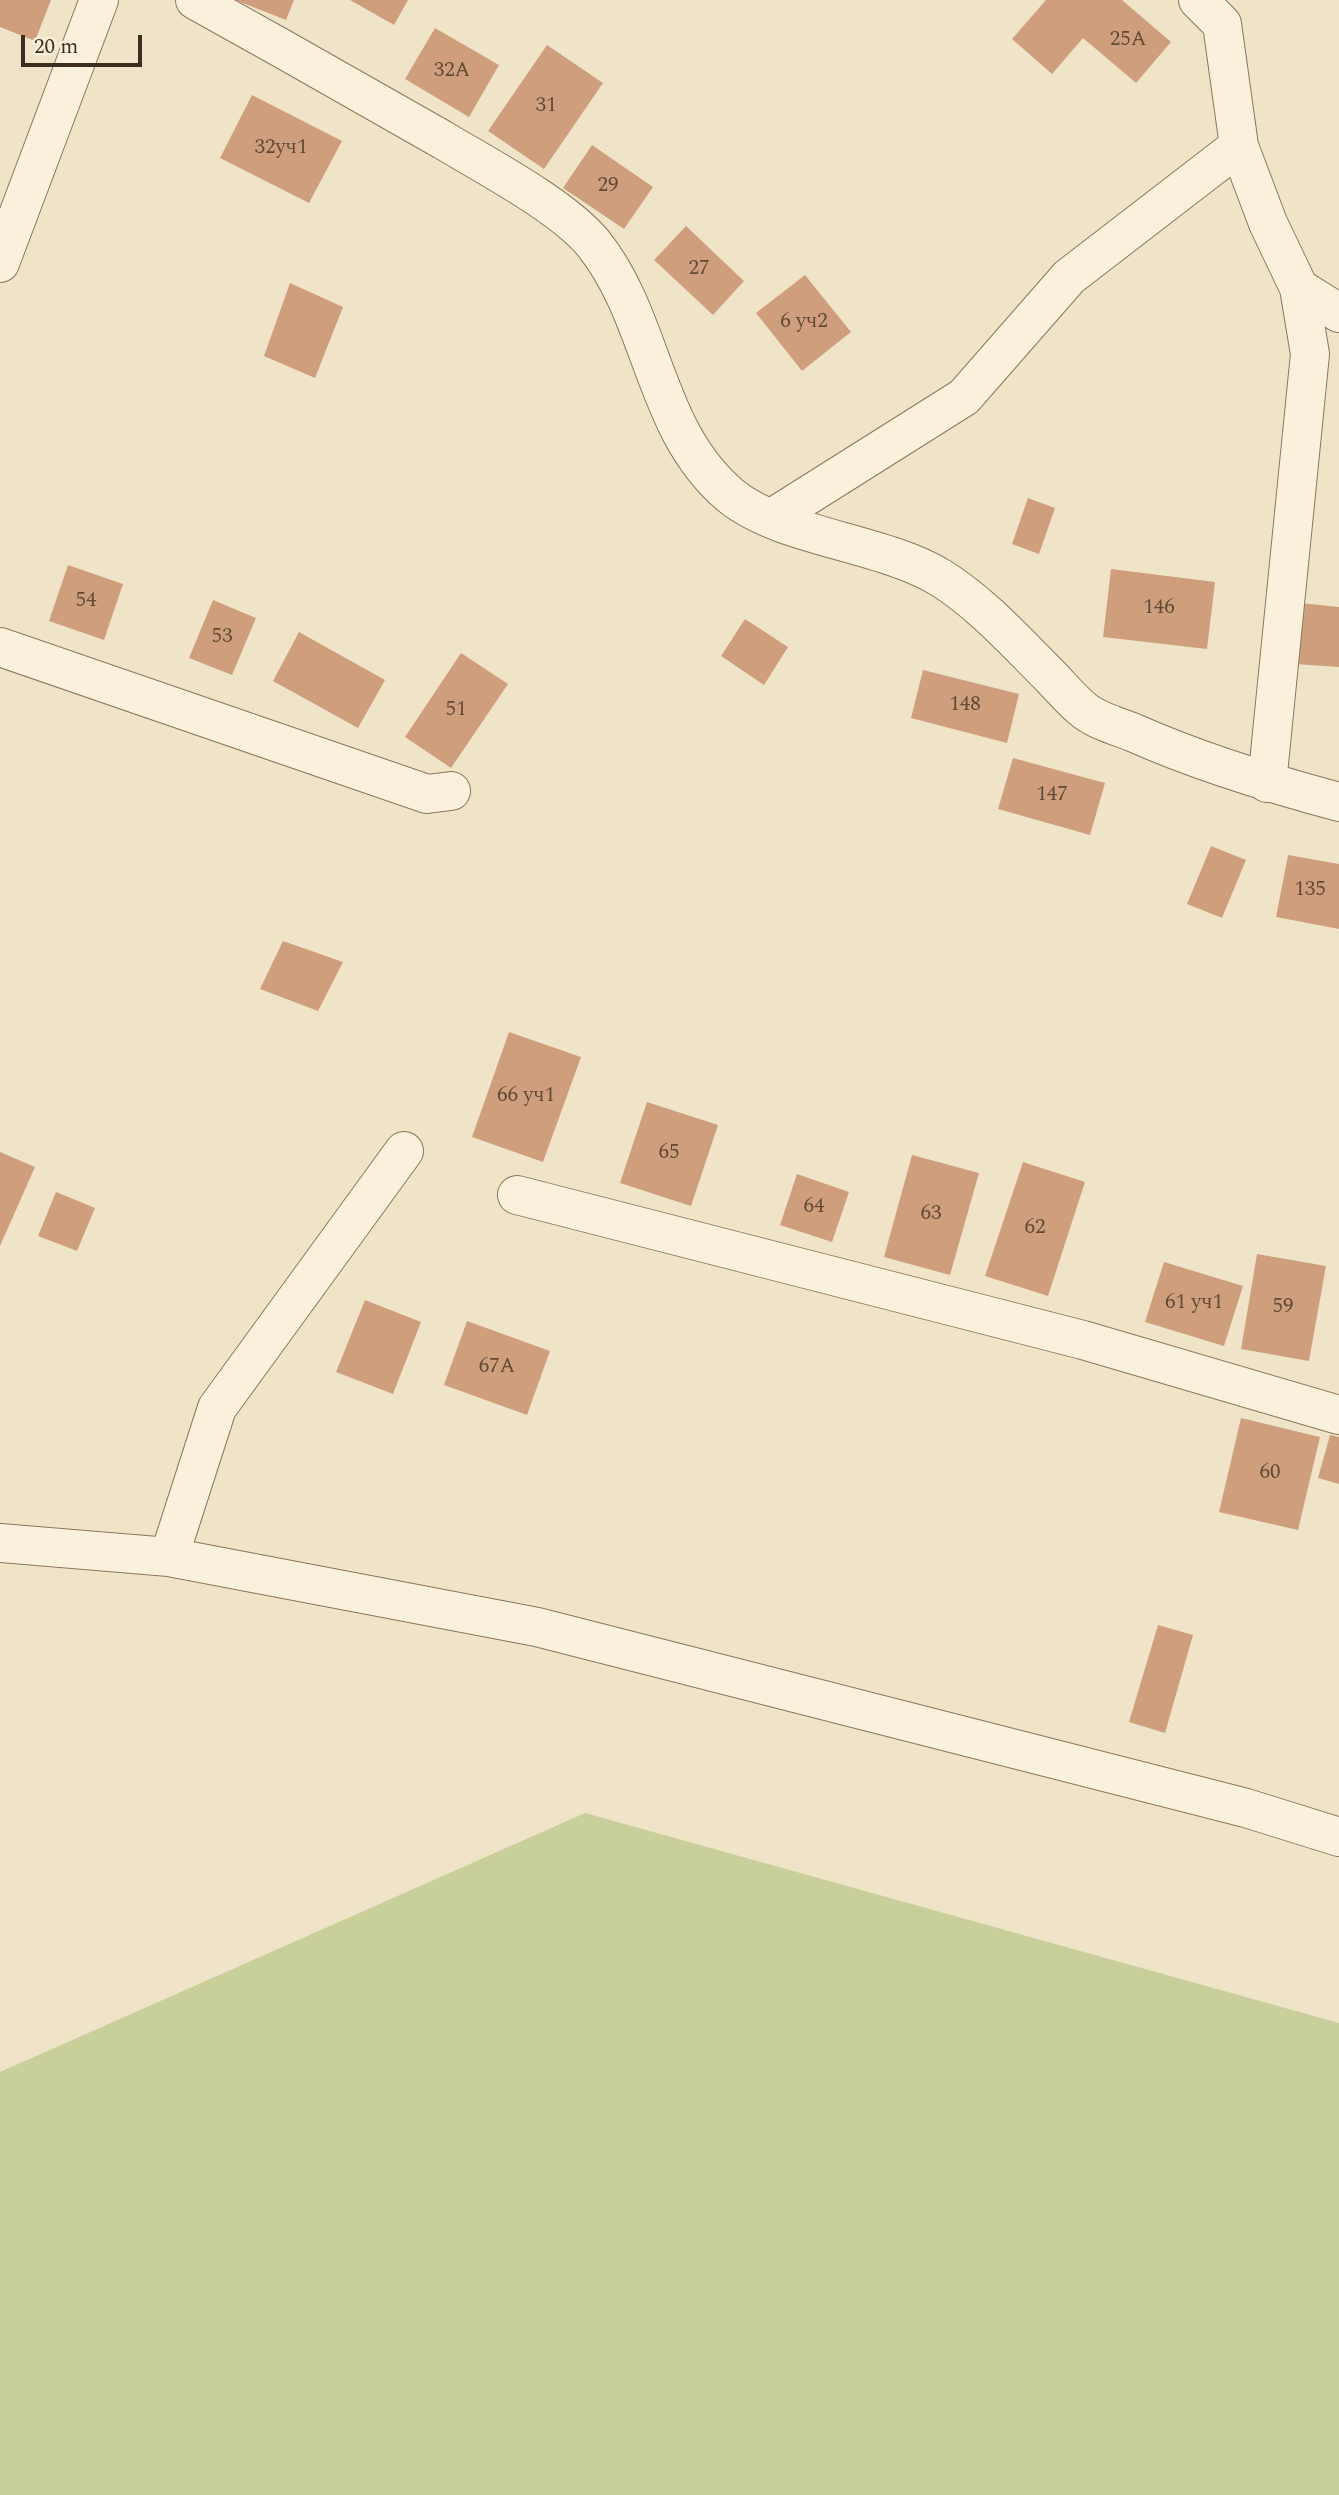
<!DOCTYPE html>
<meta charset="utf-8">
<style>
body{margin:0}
#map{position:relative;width:1339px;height:2495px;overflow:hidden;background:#f0e4c8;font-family:Spectral,serif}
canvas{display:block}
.scale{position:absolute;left:21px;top:35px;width:121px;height:32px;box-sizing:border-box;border:4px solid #3d2e20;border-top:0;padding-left:9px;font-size:21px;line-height:24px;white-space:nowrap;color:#3d2e20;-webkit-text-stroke:5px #f7eed8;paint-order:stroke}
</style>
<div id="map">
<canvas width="1339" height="2495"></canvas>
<div class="scale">20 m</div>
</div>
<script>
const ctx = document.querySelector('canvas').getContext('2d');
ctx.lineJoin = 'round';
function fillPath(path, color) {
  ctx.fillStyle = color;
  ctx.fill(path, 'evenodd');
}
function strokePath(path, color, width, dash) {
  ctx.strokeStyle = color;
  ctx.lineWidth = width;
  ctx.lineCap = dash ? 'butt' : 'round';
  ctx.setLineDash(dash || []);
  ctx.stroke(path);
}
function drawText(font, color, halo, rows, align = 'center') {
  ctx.font = font + ' Spectral,serif';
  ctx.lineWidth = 7;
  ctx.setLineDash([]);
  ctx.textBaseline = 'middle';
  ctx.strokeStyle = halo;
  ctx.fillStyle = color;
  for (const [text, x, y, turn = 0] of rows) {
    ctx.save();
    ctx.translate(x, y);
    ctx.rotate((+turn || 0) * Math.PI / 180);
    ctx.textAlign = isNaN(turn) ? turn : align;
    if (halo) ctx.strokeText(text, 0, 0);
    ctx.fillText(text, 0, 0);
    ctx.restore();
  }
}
const green = new Path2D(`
 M585,1813L1339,2023V2495H0V2072Z`);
const building = new Path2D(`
 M0,0H51L35,41L0,27Z
 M235,0H294L286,20Z
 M350,0H408L394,25Z
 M1046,0H1122L1171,42L1136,83L1083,38L1052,74L1012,39Z
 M435,28L499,65L469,117L405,79Z
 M547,45L603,83L544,169L488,131Z
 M252,95L342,141L309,203L220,158Z
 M592,145L653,187L624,229L563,188Z
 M686,226L744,281L713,315L654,260Z
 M805,275L851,332L802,371L756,313Z
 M290,283L343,307L315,378L264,356Z
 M1028,498L1055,508L1039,554L1012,544Z
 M68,565L123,584L104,640L49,621Z
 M1111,569L1215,582L1207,649L1103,637Z
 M213,600L256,618L232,675L189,658Z
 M1300,603L1339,607V667L1295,664Z
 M745,619L788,647L764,685L721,656Z
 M299,632L385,680L358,728L273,681Z
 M461,653L508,684L451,768L405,737Z
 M923,670L1019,694L1007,743L911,718Z
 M1013,758L1105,783L1090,835L998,809Z
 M1211,846L1246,860L1222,918L1187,904Z
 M1288,855L1339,864V929L1276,917Z
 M283,941L343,962L318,1011L260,989Z
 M509,1032L581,1057L543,1162L472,1137Z
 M647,1102L718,1125L691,1206L620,1183Z
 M0,1152L35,1167L0,1246Z
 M912,1155L979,1173L950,1275L884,1257Z
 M1023,1162L1085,1182L1048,1296L985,1276Z
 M797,1174L849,1192L832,1242L780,1225Z
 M56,1192L95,1208L77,1251L38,1236Z
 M1257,1254L1326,1266L1309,1361L1241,1349Z
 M1164,1262L1243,1286L1224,1346L1145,1322Z
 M365,1300L421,1322L393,1394L336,1372Z
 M467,1321L550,1351L527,1415L444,1385Z
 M1241,1418L1320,1437L1298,1530L1219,1512Z
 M1330,1435L1339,1437V1484L1318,1478Z
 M1158,1625L1193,1635L1165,1733L1129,1722Z`);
const minor = new Path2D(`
 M195,0C278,46 361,93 443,140C486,166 561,205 593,243C655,320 652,430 731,496C781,537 882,542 941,578C982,604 1015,641 1049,675C1061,687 1072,701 1085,711C1098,721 1117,726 1132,732C1199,762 1268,783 1339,802
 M1198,0L1222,24L1239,146L1268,223L1299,288L1310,354L1267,783
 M0,263L99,0
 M1299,288L1339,313
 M772,518L964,397L1069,277L1239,146
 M0,647L427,794L451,791
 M517,1195L1083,1340L1339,1415
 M0,1543L169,1557L537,1627L1246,1808L1339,1837
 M169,1557L217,1408L404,1151`);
const numberNames = [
 ["25А",1128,41],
 ["32А",452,72],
 ["31",546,107],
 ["32уч1",281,149],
 ["29",608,187],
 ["27",699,270],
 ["6 уч2",804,323],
 ["54",86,602],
 ["146",1159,609],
 ["53",222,638],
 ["148",965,706],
 ["51",456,711],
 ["147",1052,796],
 ["135",1310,891],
 ["66 уч1",526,1097],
 ["65",669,1154],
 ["64",814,1208],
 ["63",931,1215],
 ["62",1035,1229],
 ["61 уч1",1194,1304],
 ["59",1283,1308],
 ["67А",497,1368],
 ["60",1270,1474]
];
fillPath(green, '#c9cf9b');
fillPath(building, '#cf9f7d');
strokePath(minor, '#8d765c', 40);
strokePath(minor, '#faf1dc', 38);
drawText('21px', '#624a37', null, numberNames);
</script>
